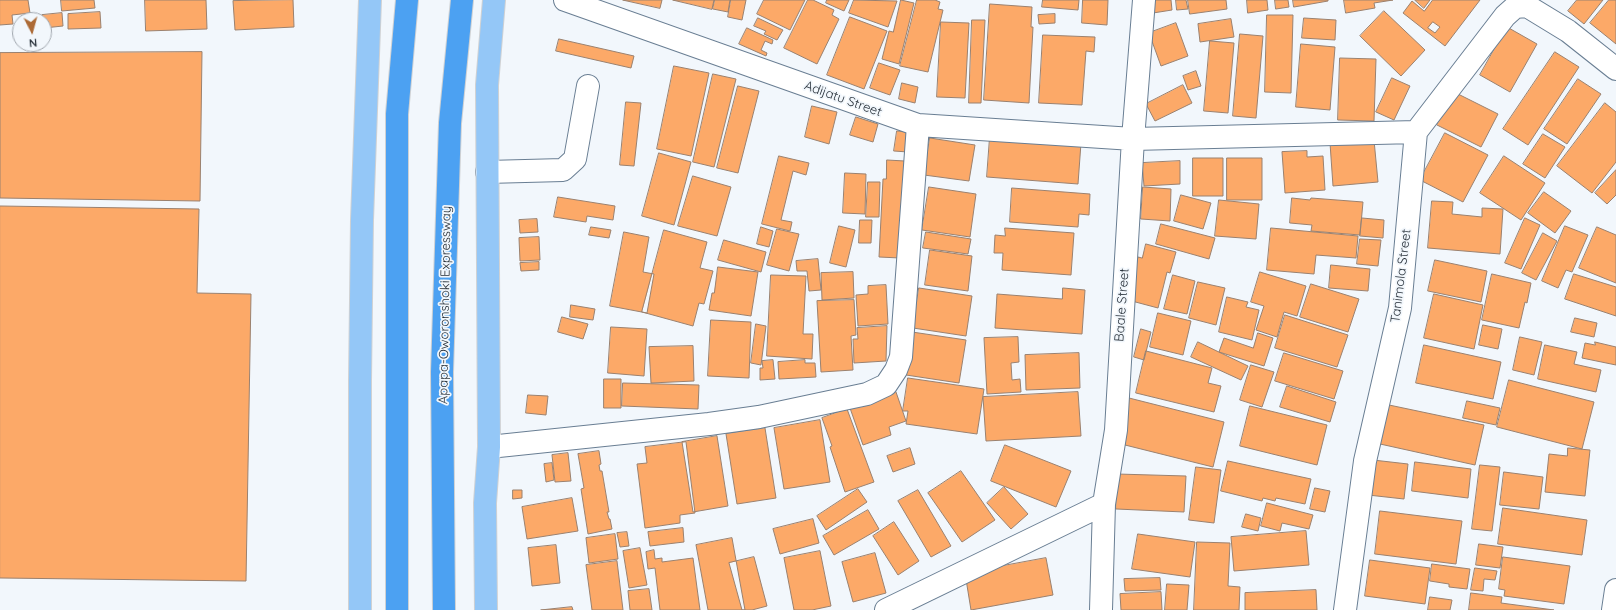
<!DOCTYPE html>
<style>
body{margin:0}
#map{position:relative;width:1616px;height:610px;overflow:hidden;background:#f2f7fc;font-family:Quicksand,sans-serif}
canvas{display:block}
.north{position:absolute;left:12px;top:12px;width:40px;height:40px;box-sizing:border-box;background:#f2f7fc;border:1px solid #a1a7ae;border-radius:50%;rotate:174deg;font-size:11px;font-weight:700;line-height:16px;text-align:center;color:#273039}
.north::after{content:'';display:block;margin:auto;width:14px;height:18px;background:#ac6a36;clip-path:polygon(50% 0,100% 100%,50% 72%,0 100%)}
</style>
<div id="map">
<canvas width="1616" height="610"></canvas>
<div class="north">N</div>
</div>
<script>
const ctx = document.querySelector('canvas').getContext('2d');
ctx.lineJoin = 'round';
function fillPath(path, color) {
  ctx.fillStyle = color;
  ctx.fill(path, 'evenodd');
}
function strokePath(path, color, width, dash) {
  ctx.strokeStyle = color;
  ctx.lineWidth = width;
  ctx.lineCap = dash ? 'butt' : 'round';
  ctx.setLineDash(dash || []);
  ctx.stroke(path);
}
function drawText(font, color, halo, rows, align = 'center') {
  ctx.font = font + ' Quicksand,sans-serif';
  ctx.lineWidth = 3.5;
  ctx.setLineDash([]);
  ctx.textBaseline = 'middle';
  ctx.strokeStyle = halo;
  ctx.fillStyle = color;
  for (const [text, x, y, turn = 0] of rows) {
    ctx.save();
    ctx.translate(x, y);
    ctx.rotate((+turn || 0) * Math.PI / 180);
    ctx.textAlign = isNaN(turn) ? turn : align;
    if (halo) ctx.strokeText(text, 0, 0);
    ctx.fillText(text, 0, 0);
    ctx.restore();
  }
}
const building = new Path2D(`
 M0,0H28L30,13L12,15L13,24L0,25Z
 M61,0H94L95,8L62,11Z
 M145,0H206L207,29L146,31Z
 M293,0L294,27L235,30L233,1Z
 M623,0H662L660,8Z
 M673,0H714L712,9Z
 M715,0H730L728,12L713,9Z
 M731,0H746L742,20L728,17Z
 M764,0H805L790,30L757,14Z
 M808,0H813L834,10L832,15L839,19L817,64L784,48Z
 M827,0H849L844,11L826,3Z
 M854,0L897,1L888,27L849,13Z
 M901,0L914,3L899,64L882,59L889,31L893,32Z
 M917,0H935L940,2L938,9L943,10L928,72L900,66Z
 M1043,0H1079L1078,10L1042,7Z
 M1083,0H1108L1107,25L1082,23Z
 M1151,0H1171L1172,10L1153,13Z
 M1176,0H1186L1188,9L1177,10Z
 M1188,0H1226L1227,9L1190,14Z
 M1247,0H1267L1268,10L1248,13Z
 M1275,0H1288L1289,7L1276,9Z
 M1293,0H1328V1L1294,7Z
 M1344,0H1393L1374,3L1375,8L1346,13Z
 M1415,0H1430L1424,8Z
 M1433,0H1480L1445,46L1403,13L1412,1L1424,11ZM1433,22L1440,27L1435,33L1428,28Z
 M1577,0H1603L1584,24L1568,11Z
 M1609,0H1616V44L1590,23Z
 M990,4L1032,7L1031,27H1033L1029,103L984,100Z
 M1384,11L1425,50L1401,76L1360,36Z
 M100,12L101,28L68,29V14Z
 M62,13L63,26L44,28V20H43L42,15Z
 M1055,14V23L1039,24L1038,15Z
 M1267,15H1293L1291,93L1265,92Z
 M850,17L887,31L864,89L827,75Z
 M758,18L783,30L777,40L764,34L766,31L754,26Z
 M1304,18L1336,20L1335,40L1302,38Z
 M1231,19L1234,37L1200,42L1198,24Z
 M972,20H985L981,103H969Z
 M941,22L969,23L965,98L937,97Z
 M1176,23L1188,56L1161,66L1149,33Z
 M1507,27L1537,44L1510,92L1480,75Z
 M747,28L773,40L772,44L765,41L761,50L767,53L766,56L739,44Z
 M1240,34L1263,36L1256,118L1233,116Z
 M1043,35L1095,37L1094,52L1086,51L1082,105L1039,103Z
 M559,39L634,56L631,68L556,51Z
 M1210,41L1234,43L1228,113L1204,111Z
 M1301,44L1335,47L1330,110L1296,107Z
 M202,52L200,201L0,198V53Z
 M1555,52L1579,67L1528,145L1503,129Z
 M1340,58L1376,59L1374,121L1338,120Z
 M879,63L900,70L890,95L870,88Z
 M674,66L709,73L691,156L657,149Z
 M1196,71L1201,86L1188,90L1183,76Z
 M713,74L736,79L714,167L693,162Z
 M1392,78L1410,86L1394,120L1376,112Z
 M1578,79L1601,94L1567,144L1544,129Z
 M902,83L918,87L915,103L899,99Z
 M1183,85L1192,103L1155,121L1146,104Z
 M738,86L759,91L738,173L717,168Z
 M1454,92L1498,114L1481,147L1437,125Z
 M626,102L641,103L634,166L620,165Z
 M1605,103L1616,112V162L1592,193L1557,166Z
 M812,106L837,112L829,144L805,137Z
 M856,117L878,124L873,142L850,135Z
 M897,131L911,132L908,152L894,151Z
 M1445,133L1488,155L1463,202L1420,180Z
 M1543,134L1565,147L1545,178L1523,164Z
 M990,137L1081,143L1078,184L987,177Z
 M930,138L975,145L969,181L924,175Z
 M1374,140L1378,182L1333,186L1330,143Z
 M1307,151V157L1323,156L1325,190L1285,193L1282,152Z
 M659,153L691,162L674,225L642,216Z
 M779,156L809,163L806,175L793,171L781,220L792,222L790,231L762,224Z
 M1504,156L1545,183L1521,220L1480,193Z
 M1193,158H1223V196H1193Z
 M1227,158H1262V200H1227Z
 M887,160L905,161L900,258L879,257L883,179H886Z
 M1180,161V184L1144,186L1142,163Z
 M1616,170V195L1607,204L1595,193Z
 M845,173L866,174L865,214L843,213Z
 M693,176L731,187L717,236L678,226Z
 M868,182H880L879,217H866Z
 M929,187L976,194L970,237L922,230Z
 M1143,187L1171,189L1170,221L1141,219Z
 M1012,188L1090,194L1089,215L1079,214L1078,227L1010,222Z
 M1544,192L1571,211L1555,233L1528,213Z
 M1181,195L1211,203L1203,229L1174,221Z
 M558,197L615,206L613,220L587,216L586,222L554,217Z
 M1292,198L1310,200L1311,198L1363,202L1360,235L1311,231L1312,225L1290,223Z
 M1219,200L1259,204L1256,239L1215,236Z
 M1432,201L1453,202L1452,214L1482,217V208L1503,209L1500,254L1428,248Z
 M0,206L199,209L197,293L251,294L246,581L0,578Z
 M1362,218L1384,220L1383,238L1360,236Z
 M1525,218L1540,225L1521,269L1505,263Z
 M537,219L538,232L520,233L519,220Z
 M860,220H872L871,243H859Z
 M1161,224L1215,238L1209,259L1156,244Z
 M839,226L855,230L846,267L830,263Z
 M1565,226L1588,235L1572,272L1566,270L1558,288L1542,281Z
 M591,227L611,230L609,238L589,235Z
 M761,227L773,231L769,247L757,244Z
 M1597,227L1616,235V283L1579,268Z
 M1005,228L1074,233L1071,275L1002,270L1003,253H994L995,235L1005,236Z
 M1271,228L1358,236L1356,258L1316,255L1314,274L1267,270Z
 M777,229L799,234L789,271L767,265Z
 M664,230L707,242L700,268L713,271L704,304L699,303L693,326L642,312Z
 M624,232L649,237L643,272L654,274L647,313L610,306Z
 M926,232L971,239L968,254L923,248Z
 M1543,233L1557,241L1536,280L1522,273Z
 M539,237L540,260L520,261L519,238Z
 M1360,239L1381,240L1378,266L1357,264Z
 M724,240L766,252L761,272L718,260Z
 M1146,244L1176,252L1170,273L1167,272L1158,308L1128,300L1138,257L1142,258Z
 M930,250L972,256L968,291L925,285Z
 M818,259L821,290L809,291L807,271H797L796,261Z
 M1435,260L1487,271L1481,302L1428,291Z
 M539,262V270L521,271L520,263Z
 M1331,265L1370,269L1368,291L1329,288Z
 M718,267L758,272L751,316L709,310L712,293H714Z
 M853,272L854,298L822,300L821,273Z
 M1260,272L1306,286L1297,316L1284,312L1277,337L1256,330L1264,306L1251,302Z
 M1492,274L1531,283L1527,303L1525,302L1519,328L1482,320Z
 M1574,274L1616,287V316L1565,299Z
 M771,275L806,276L803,334H813L812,359L767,356Z
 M1173,275L1195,281L1187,314L1164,309Z
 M1198,282L1225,288L1216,325L1189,318Z
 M1311,284L1359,299L1348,332L1300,317Z
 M886,285L888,324L858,326L856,295L868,294V286Z
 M919,288L972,296L966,336L913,328Z
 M1063,288L1085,290L1082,334L995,328L997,294L1062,299Z
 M1434,294L1483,305L1474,349L1424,338Z
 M1227,297L1248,302L1246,307L1259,310L1252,340L1219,332Z
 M854,300L856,335L851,336L853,370L821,372L817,301Z
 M571,305L595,309L593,320L570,317Z
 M1158,313L1191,321L1183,355L1150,347Z
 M1285,315L1348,335L1337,367L1275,348Z
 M562,317L588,324L583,339L558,332Z
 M1575,318L1597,323L1594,337L1571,332Z
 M711,320L751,322L749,378L708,376Z
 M756,324L766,326L761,365L751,363Z
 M1483,325L1502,329L1498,349L1479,345Z
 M887,326L886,361L854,363L853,339H858L857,328Z
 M611,327L647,329L644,376L608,373Z
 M1141,329L1151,332L1144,360L1134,357Z
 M912,332L966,340L959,383L906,375Z
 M1258,333L1273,338L1264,366L1219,352L1224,338L1253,348Z
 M1018,337L1019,362L1011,363L1012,380L1020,379L1021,392L987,394L984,338Z
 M1520,337L1542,342L1534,375L1513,370Z
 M1198,342L1248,366L1241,380L1191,357Z
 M1595,342L1616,347V365L1582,358L1585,343L1595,345Z
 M1424,345L1501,362L1493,399L1416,383Z
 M1545,345L1577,352L1574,364L1601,370L1596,392L1538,379Z
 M693,346L694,381L651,383L649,347Z
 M1146,351L1212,368L1208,383L1221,386L1214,412L1136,393Z
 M1079,353L1080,388L1026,390L1025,355Z
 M1284,353L1343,371L1334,399L1275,381Z
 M773,360L775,379L760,380V368H763L762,361Z
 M805,360V363H815L816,377L779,379L778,362Z
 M1251,365L1274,372L1262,407L1240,400Z
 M908,378L984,389L977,434L906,424L908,411H903Z
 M604,379H621V408H604Z
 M1509,380L1594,402L1582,449L1497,427Z
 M623,383L699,385L698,409L622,406Z
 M1287,386L1336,402L1330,422L1280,407Z
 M896,392L906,421L889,427L891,435L863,445L850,408Z
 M1078,392L1081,436L986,441L983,397Z
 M528,395L548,396L546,415L526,413Z
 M1129,398L1224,422L1213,467L1117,443Z
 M1467,401L1500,408L1496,425L1463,418Z
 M1389,405L1484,425L1475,465L1380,444Z
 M1250,406L1327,425L1317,465L1240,446Z
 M847,409L874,482L845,492L830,447L832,446L822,418Z
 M820,420L830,482L784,489L774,428Z
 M765,428L776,498L737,504L726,434Z
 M717,436L728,506L693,512L682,442Z
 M686,442L695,513L680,515V523L645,528L637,464L647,463L645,447Z
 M1005,445L1071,471L1056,507L991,481Z
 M910,448L915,464L893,472L887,456Z
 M1568,448L1590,450L1585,496L1545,492L1549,454L1567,456Z
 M599,451L601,464L599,465L600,471H602L609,512H607L609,519H610L612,529L588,534L581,489L584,488L578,454Z
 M568,453L571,481L555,482L552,455Z
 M1373,460L1408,464L1404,499L1368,495Z
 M1228,461L1311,479L1305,504L1276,498L1275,501L1263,498L1262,501L1221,491Z
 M1415,462L1471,469L1468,498L1412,491Z
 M552,463L554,480L546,482L544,464Z
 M1480,465L1500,467L1492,531L1472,529Z
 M1196,467L1221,470L1214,523L1189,520Z
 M961,471L995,520L962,542L928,493Z
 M1504,472L1543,477L1539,509L1500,505Z
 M1117,474L1186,476L1184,512L1116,509Z
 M1004,487L1028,514L1011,529L987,503Z
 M1315,488L1330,491L1325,512L1310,509Z
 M858,489L867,502L826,530L817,516Z
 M513,490H522V498L513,499Z
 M918,490L951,546L931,557L898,501Z
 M572,498L578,531L527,539L522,507Z
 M1267,503L1313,515L1309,529L1282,523L1280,531L1261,526Z
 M1503,508L1587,520L1582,555L1498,544Z
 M868,510L879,529L834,555L823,536Z
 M1380,511L1462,521L1456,564L1375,554Z
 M1246,514L1261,518L1258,531L1242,527Z
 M813,519L819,543L780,554L773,529Z
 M894,522L919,561L898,575L873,536Z
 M683,528L684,542L650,546L648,532Z
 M1306,531L1309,565L1234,571L1231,537Z
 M627,532L629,546L620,547L617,533Z
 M615,534L618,559L589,563L586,538Z
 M1138,534L1195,542L1190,577L1132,569Z
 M732,538L745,610H708L696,545Z
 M1197,542L1230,543L1228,586L1240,587L1239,610H1194Z
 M1479,544L1503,547L1500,568L1476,565Z
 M556,545L560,583L532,586L528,548Z
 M640,548L647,585L629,588L623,551Z
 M654,550L655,559L662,558V562L693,558L700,610H660L655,568L648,569L646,552Z
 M820,551L831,606L812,610H794L784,558Z
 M875,553L886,593L853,602L842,562Z
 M754,557L767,606L752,610H742L729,563Z
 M1503,557L1570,566L1564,604L1504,596L1505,590L1499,589Z
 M1046,558L1053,595L971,610L965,573Z
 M1370,560L1430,568L1425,604L1365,596Z
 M617,561L623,610H592L586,565Z
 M1432,564L1470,569L1467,589L1449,587V584L1430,581Z
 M1475,568L1497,571L1495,580L1484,579L1483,591L1471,590Z
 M1160,578L1161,590L1125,591L1124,579Z
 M1167,584L1189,585L1187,610H1165Z
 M649,589L652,610H630L628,591Z
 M1316,590L1317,610H1245V593Z
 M1161,592L1162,610H1121L1120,594Z
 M1471,593L1502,597L1501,603L1554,610H1469Z
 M1430,597L1452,600L1450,610H1428Z
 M572,607L573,610H541Z`);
const minor = new Path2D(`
 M565,0L918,125L1133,139L1416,132
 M487,172L563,170L575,159L588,86
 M489,447L709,424L759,417L867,394L886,385L896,370L901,357L918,125
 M886,610L1104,504
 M1101,610L1104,504L1116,430L1133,139L1144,0
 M1345,610L1365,461L1400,308L1416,132L1505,16L1515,7L1527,6L1568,31L1616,69
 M1613,610L1616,590`);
const major = new Path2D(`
 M360,610V381L362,220L370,0
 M486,610L485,503L489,447L487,85L494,0`);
const highway = new Path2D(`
 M397,610V114L407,0
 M444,610L442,372L450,123L462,0`);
const streetNames = [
 ["Adijatu Street",843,99,20],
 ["Tanimola Street",1401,276,-83],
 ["Apapa-Oworonshoki Expressway",445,305,-89],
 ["Baale Street",1122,305,-86]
];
fillPath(building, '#fca968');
strokePath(building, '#9a816f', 1);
strokePath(minor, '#697e93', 24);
strokePath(major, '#cfd1d3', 24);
strokePath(highway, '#cfd1d3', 24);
strokePath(minor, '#fff', 22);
strokePath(major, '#94c7f7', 22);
strokePath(highway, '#4ca1f2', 22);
drawText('13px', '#273039', '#f2f7fc', streetNames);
</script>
